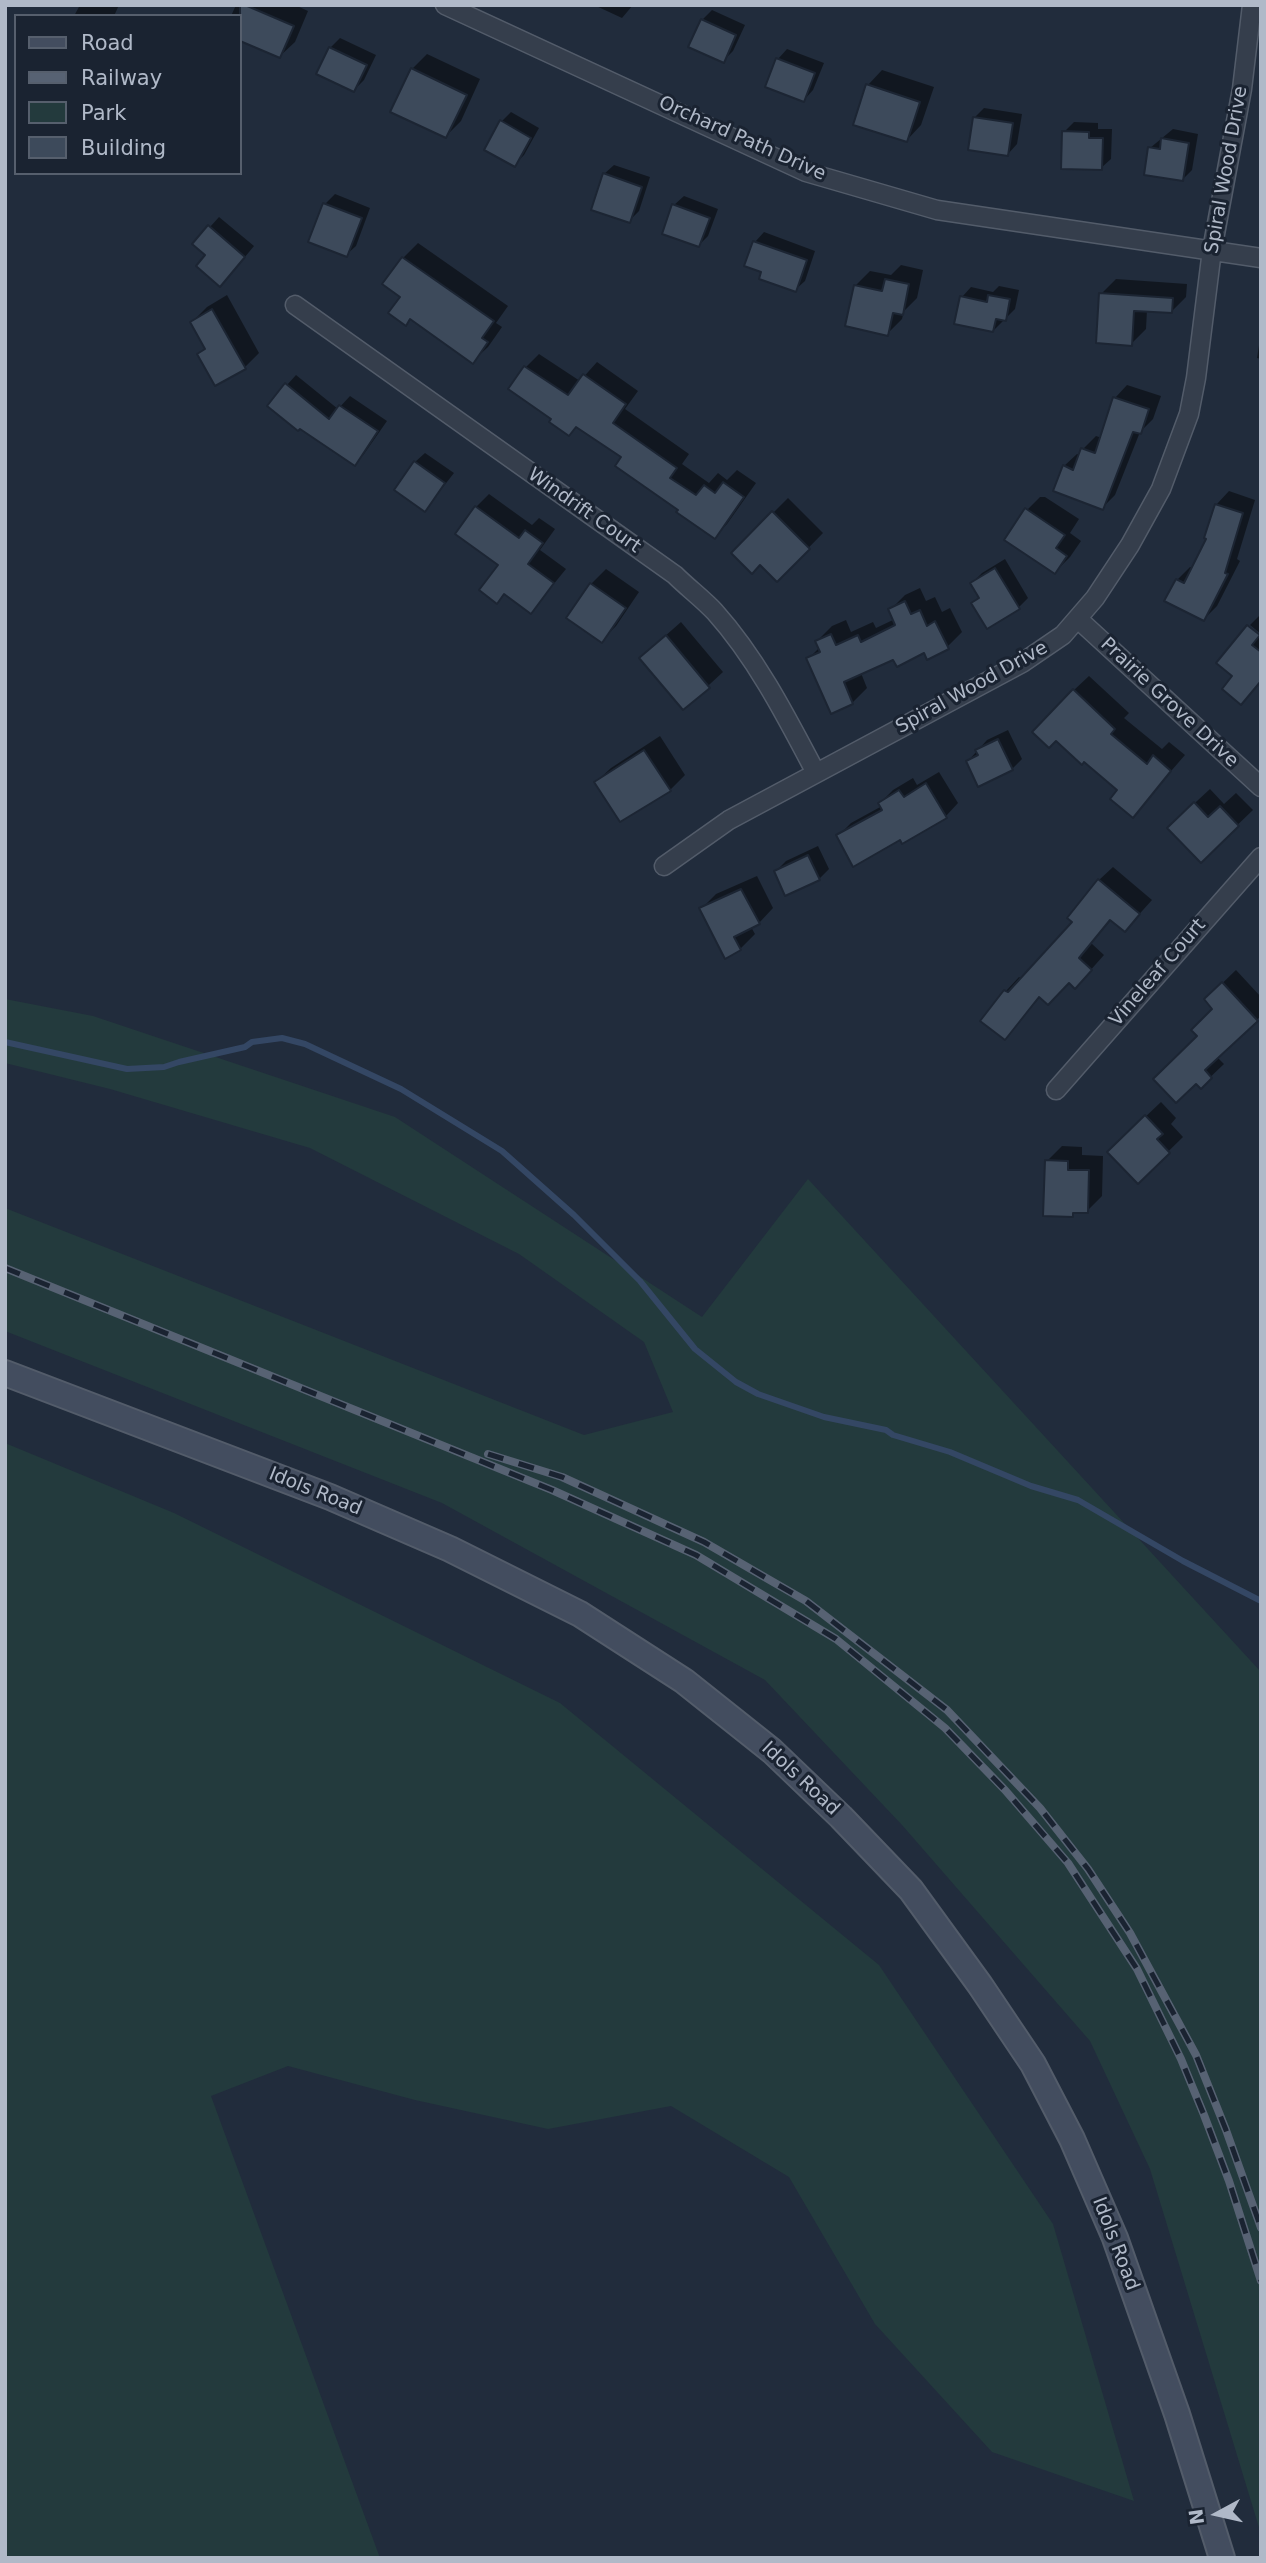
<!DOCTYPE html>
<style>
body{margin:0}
#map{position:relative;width:1266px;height:2563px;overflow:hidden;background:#212c3c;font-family:"DejaVu Sans",sans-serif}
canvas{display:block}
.frame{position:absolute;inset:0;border:7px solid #b0b9c8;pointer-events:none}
.legend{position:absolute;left:14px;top:14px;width:228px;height:161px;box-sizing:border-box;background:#1a2331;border:2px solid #565f6d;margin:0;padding:9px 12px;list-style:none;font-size:21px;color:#b0b9c8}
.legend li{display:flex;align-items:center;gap:14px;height:35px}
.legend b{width:35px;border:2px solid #565f6d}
.north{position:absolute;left:1182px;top:2479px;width:70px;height:70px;-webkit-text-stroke:5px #1a2331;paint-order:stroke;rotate:262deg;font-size:19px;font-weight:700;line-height:28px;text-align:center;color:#b0b9c8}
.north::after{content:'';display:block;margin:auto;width:24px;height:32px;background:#b0b9c8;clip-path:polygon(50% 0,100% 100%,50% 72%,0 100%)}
</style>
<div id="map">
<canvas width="1266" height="2563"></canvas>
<div class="frame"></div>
<ul class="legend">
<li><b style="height:9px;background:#434d5f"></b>Road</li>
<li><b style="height:9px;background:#576273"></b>Railway</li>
<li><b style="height:19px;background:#233a3d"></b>Park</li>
<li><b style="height:19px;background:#3d4a5b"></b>Building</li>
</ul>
<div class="north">N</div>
</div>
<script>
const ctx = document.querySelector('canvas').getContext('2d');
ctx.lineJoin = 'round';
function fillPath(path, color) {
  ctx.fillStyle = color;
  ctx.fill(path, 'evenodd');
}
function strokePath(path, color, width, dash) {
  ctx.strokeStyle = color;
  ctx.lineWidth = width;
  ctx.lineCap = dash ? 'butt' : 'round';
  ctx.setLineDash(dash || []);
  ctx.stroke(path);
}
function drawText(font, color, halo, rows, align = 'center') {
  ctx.font = font + ' "DejaVu Sans",sans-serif';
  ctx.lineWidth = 6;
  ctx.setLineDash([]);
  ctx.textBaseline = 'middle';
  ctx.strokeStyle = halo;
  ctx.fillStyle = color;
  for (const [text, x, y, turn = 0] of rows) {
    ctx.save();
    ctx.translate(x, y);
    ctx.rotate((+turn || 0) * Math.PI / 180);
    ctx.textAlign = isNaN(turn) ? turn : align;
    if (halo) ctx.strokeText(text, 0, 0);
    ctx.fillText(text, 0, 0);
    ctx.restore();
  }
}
const green = new Path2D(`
 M5,999L93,1016L395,1117L702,1317L808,1179L1261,1672V2534L1150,2169L1090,2041L902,1825L765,1680L442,1503L5,1331V1208L584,1435L673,1412L644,1342L519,1254L310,1148L110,1089L5,1063Z
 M5,1443L174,1513L560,1703L879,1965L1053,2224L1134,2501L992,2452L875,2324L789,2177L671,2106L548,2129L415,2100L288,2066L211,2096L380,2558H5Z`);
const shadow = new Path2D(`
 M80,5H119L114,16H74Z
 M236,5H295L308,11L295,42L280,56L240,39V16H231Z
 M594,5H633L622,18Z
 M712,10L745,25L733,51L724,60L702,20Z
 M340,38L376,55L364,80L354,90L330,48Z
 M787,49L824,63L813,90L804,100L778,59Z
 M427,54L480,79L461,121L446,136L412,69Z
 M882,70L934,87L921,125L907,140L868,85Z
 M984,108L1022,114L1017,144L1008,154L974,118Z
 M511,112L539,128L524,155L514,165L502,121Z
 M1074,122L1098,123V129H1112L1111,159L1101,168L1064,132Z
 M1173,129L1198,134L1192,170L1183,179L1150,148Z
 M614,165L650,177L639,211L629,221L604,174Z
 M335,194L370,208L356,246L346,255L311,241L325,204Z
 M684,196L718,209L708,236L699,245L674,205Z
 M219,217L254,246L230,275L207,255L210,227Z
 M764,232L815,251L805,281L795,290L763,271L755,242Z
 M418,243L508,306L496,323L502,327L488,347L473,361L411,318L406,324L402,297L403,258Z
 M901,265L923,270L917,298L904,311L902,319L887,334L855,286L870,271L891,275Z
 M1116,279L1187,284L1186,297L1171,312L1147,310L1146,329L1131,344L1101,294Z
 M999,286L1019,290L1015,309L993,331L962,297L971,287L993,292Z
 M227,295L259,353L245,367L199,354L206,347L192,322L207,307Z
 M1261,333V359L1257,358Z
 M539,354L580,381L597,362L638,391L625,409L689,454L682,464L709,483L718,473L727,480L737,470L756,483L727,524L714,537L623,457L577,425L554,418L511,389L526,367Z
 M296,375L338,409L350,396L387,421L364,454L355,464L287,385Z
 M1127,385L1161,396L1153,419L1140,432L1115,495L1102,508L1064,466L1077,454L1081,455L1083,449L1096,436L1102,438L1115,398Z
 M425,453L454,473L425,510L415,462Z
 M1229,491L1255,500L1237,559L1240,561L1217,606L1204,619L1177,580L1190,567L1193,568L1209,538L1216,505Z
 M489,494L532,525L539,518L555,529L540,550L566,569L531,612L506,593L497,602L501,564L476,507Z
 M1040,497H1045L1079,519L1070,533L1081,541L1070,557L1055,572L1025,512Z
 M788,498L823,533L777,580L760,563L733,553Z
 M1005,559L1028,598L1019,607L973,603L980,596L972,583L982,573Z
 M606,569L639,592L616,626L602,640L591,584Z
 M920,588L926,601L935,597L942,612L950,608L962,632L947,647L894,658L861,673L867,688L852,703L808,659L820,647L817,641L832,626L846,620L851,632L873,622L876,628L895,619L890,610L905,595Z
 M1261,614V634L1250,625Z
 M681,622L723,672L684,708L656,644Z
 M1248,627L1261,638V681L1241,703L1235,676Z
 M1089,676L1129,713L1124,718L1162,749L1169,742L1185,755L1132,816L1074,690Z
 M1008,730L1022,759L1012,769L968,761L987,740Z
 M660,736L685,775L670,790L596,782L611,768Z
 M939,772L958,803L946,816L901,838L838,836L851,823L882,806L880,803L893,790L913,778L917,785Z
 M1210,789L1224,804L1236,793L1253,810L1201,860L1184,813Z
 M818,846L829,869L819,879L776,871L786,861Z
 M1113,867L1152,900L1125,930L1112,919L1091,943L1104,955L1088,973L1041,996L1005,1038L1006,991L1019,977L1022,979L1074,921L1099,880Z
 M757,876L773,908L759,923L751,927L755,934L740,949L701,909L716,894Z
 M1236,970L1261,997V1016L1217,1057L1224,1064L1201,1086L1199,1036L1215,1008L1206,999Z
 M1161,1102L1176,1118L1171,1124L1183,1137L1138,1181L1124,1137Z
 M1062,1146L1082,1147V1155L1103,1156L1102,1196L1087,1211H1077L1073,1215L1047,1161Z`);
const stream = new Path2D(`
 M5,1042L127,1069L164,1067L179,1062L245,1047L252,1042L282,1038L305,1044L401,1089L502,1151L574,1215L640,1281L695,1349L736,1382L758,1394L824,1417L886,1430L893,1435L950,1452L1031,1486L1078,1500L1183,1561L1261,1601`);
const building = new Path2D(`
 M240,5H245L294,26L280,58L240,41Z
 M701,19L736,35L724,63L688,47Z
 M329,47L367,65L354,92L316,74Z
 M776,58L815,73L804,102L765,87Z
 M411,68L467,95L446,138L390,112Z
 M866,84L920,102L907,142L853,125Z
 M973,117L1013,123L1008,156L968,150Z
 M500,120L531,138L515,167L484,150Z
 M1062,131L1089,132V138H1103L1102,170L1061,169Z
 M1161,138L1189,143L1183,181L1144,175L1148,147L1160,149Z
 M603,173L642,187L630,223L591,210Z
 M323,203L362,218L347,257L308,242Z
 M672,204L710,218L699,247L662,234Z
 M208,225L245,257L220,287L196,266L205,255L192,244Z
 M753,241L807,260L796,292L759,279L761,272L744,266Z
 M402,257L494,321L482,338L488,342L473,364L410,319L406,326L388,313L400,297L382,284Z
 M885,279L909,284L903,315L893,313L888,336L845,326L854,285L882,291Z
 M1099,293L1173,298L1172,313L1134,311L1132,346L1096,343Z
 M988,295L1010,299L1006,321L996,319L993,332L954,324L960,296L987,302Z
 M212,309L246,369L215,386L197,354L205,349L190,322Z
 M524,366L568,395L583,374L626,404L613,423L677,468L670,478L696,495L704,485L715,493L723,482L744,497L715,539L676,512L678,510L615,466L621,457L576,427L569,436L549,422L551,419L508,389Z
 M285,383L329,419L339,405L378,431L355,466L300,429L298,431L267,406Z
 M1113,397L1149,409L1141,434L1133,432L1103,510L1053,491L1063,465L1073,470L1081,448L1095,453Z
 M414,461L445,483L425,512L394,490Z
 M1215,504L1243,513L1225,573L1228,574L1204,621L1164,601L1176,579L1184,583L1206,539L1204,538Z
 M475,506L519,538L525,530L543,543L528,564L554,583L531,614L504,594L497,604L479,590L498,565L455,534Z
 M1025,508L1065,535L1056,548L1067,556L1055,574L1004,540Z
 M772,511L810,549L777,582L760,565L752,574L731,553Z
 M995,568L1020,609L987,629L971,603L979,598L970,583Z
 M590,583L626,608L602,643L566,618Z
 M905,601L911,614L920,610L927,626L935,621L949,649L927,660L924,653L897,667L893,660L844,682L853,704L831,714L806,658L820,652L815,641L831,634L836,645L858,635L861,642L895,625L888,609Z
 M1247,625L1260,635L1252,645L1261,652V681L1241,705L1222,689L1232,676L1216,663Z
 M666,635L710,688L683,710L639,658Z
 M1073,689L1115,729L1111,734L1147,764L1153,755L1171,771L1133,818L1110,799L1117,790L1084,762L1082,765L1056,741L1049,748L1032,732Z
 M998,739L1013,770L978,787L966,761L978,755L975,750Z
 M644,750L671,791L620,822L594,782Z
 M926,783L947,818L902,844L900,840L853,867L836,835L882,810L878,803L899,790L904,797Z
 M1194,802L1208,817L1220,806L1239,826L1201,863L1167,828Z
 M808,855L820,880L785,896L774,871Z
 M1098,879L1140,914L1125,932L1110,920L1079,958L1092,970L1075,989L1069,983L1048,1005L1039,997L1005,1040L980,1021L1004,990L1008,992L1072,922L1067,918Z
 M741,889L760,924L734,937L741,950L725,959L699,908Z
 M1222,982L1258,1021L1205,1070L1212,1078L1201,1089L1196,1084L1176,1103L1153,1079L1197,1036L1191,1030L1212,1009L1204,999Z
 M1145,1115L1163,1134L1157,1139L1170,1153L1138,1184L1107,1152Z
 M1045,1160L1068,1161V1170H1089L1088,1213H1073V1217L1043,1216Z`);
const street = new Path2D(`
 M445,5L806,172L937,210L1261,258
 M295,305L675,575C688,588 703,599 715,612C757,659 787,718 816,773
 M1078,619L1261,787
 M664,866L729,820L1022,663L1063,635L1095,598L1130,545L1161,489L1189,414L1196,378L1212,250L1242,89L1252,5
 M1056,1090L1261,857`);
const secondary = new Path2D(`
 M5,1373L330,1497L450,1549L580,1614L684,1681L772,1751L841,1817L911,1890L980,1985L1033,2064L1072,2139L1115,2238L1177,2414L1222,2558`);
const rail = new Path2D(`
 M5,1268L552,1490L696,1555L836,1639L945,1728L1005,1790L1068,1863L1137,1969L1181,2059L1204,2115L1229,2181L1261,2281
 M488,1454L562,1477L704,1542L806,1601L947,1710L1040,1808L1088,1869L1130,1933L1196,2055L1226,2130L1261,2228`);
const streetNames = [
 ["Orchard Path Drive",742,139,24],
 ["Spiral Wood Drive",1227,170,-80],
 ["Windrift Court",584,511,35],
 ["Spiral Wood Drive",972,688,-29],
 ["Prairie Grove Drive",1169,703,43],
 ["Vineleaf Court",1158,973,-49],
 ["Idols Road",315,1492,22],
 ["Idols Road",800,1779,43],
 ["Idols Road",1115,2244,69]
];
fillPath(green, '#233a3d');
fillPath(shadow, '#0007');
strokePath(stream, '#344764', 6);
fillPath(building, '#3d4a5b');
strokePath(building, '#1c2533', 2);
strokePath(street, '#535c6a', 21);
strokePath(secondary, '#535c6a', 28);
strokePath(street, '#353e4c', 18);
strokePath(secondary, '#434d5f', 24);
strokePath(rail, '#576273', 8);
strokePath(rail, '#1a2331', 5, [16]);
drawText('19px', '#b0b9c8', '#1a2331', streetNames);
</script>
